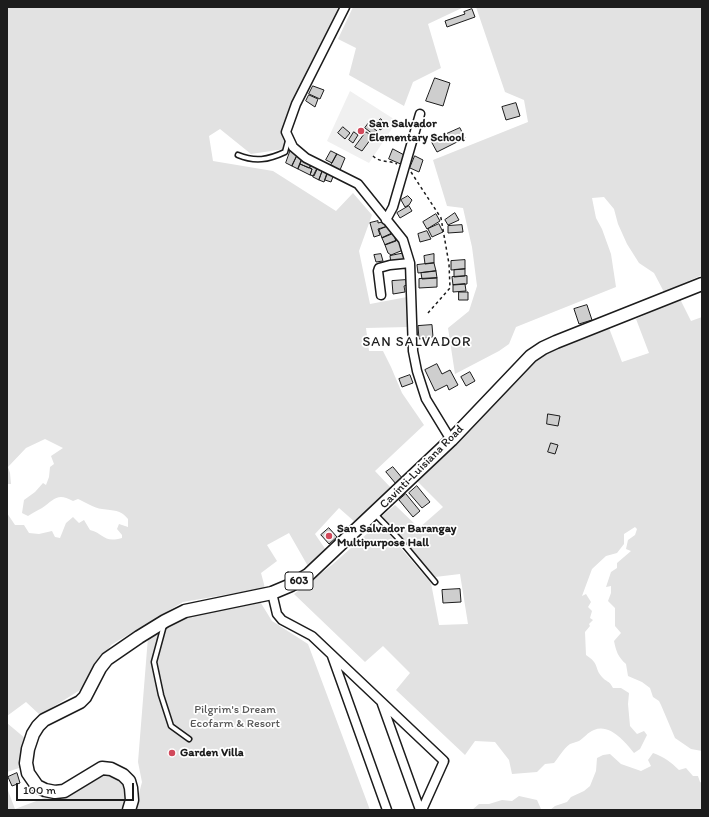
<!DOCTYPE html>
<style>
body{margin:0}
#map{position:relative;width:709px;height:817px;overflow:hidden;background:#fff;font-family:Itim,sans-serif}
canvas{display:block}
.frame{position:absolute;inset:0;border:8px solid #1c1c1c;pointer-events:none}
.scale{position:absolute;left:16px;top:783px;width:118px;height:18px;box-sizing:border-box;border:2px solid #1c1c1c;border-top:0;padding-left:5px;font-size:12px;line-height:14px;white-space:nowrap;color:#1c1c1c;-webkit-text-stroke:3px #fff;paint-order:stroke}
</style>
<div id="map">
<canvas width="709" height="817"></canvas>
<div class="frame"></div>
<div class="scale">100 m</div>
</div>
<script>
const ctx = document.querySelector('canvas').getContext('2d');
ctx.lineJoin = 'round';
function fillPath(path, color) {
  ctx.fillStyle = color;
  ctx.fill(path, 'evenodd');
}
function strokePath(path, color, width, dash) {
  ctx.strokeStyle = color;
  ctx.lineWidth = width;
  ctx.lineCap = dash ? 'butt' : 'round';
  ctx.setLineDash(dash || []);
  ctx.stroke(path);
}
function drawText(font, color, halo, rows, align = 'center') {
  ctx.font = font + ' Itim,sans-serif';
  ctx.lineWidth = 3.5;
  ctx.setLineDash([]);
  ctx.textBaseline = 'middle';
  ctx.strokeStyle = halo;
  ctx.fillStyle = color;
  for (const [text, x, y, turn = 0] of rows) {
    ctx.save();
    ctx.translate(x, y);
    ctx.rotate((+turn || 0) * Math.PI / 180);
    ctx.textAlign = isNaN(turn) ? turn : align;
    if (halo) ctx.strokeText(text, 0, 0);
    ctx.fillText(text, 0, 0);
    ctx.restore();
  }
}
const built = new Path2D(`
 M350,91L397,121L369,163L327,141Z`);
const green = new Path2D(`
 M7,7H342L284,126L285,149L251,154L220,129L209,136L213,161L273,171L336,211L353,193L372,215L359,251L370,304L407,297L408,327L366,328L369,351H383L391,367L402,393L424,425L375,471L392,489L356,523L339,508L315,534L328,553L309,568L289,533L267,545L277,561L261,573L265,588L183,602L111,645L85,687L40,715L26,702L7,716V513L15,525H24L29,533L39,534L52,531L55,537L60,538L66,523L73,517L79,523L84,520L90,530C105,534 103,543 122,538V535L117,529L119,524L128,527V519C120,509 114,511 102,509C94,508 85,502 78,499L73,501C57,492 54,500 42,508C37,511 32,513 28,516L22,513L24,500L35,492L43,483L46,485L49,477L50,467L54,464L51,456L63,448L45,439L26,448L8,467L10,473L11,484H7Z
 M353,7H464L428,24L441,68L413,82L404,106L349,75L356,48L338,39Z
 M476,7H702V275L664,292L654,273L639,263L627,244L618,224L614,209L604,197L592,198L596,218L602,229L611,254L616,287L516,327L509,344L499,351L455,374L448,328L469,311L477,286L472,247L463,208L447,206L433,160L528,122L524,100L505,92Z
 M680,299L691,321L702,317V751L691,749L675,738L661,705L659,701L653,697L650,688L642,682L628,676L626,664C618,657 616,651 614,641L621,633L615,626V608L608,601L611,593V586L606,587L611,572L617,568V563L631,551L626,549L628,540L635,535L637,529L635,527L624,534V544L617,553L606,556L592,569L582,596L586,594L591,602L588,607L592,611L590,618L593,620L589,624L590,626L585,632L586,655C600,664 594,668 602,677C606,682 609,680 613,688H621L629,693L628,704L630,726L637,734L644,731L647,735L640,749L634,753C626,743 610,723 594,730C588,732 584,738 579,741C576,742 573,743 570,744C563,749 559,757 554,763L545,764L537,772L512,774L509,760L495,742L475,741L465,755L396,690L410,673L383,646L365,662L294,594L333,564L379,523L431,583L439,625L468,624L460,574L435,577L382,516L395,505L419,528L443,507L417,481L513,383L544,353L609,328L622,362L649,353L636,319Z
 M259,600L272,621L308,644L370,810H133L136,805L142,782L138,762L148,637L189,611Z
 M7,723L26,739L21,747L22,767L7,772Z
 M653,753C664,757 671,762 679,770L686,768L693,776H698L700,782L702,783V810H550L555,806L567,802L571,797L584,791L590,786L596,771L597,758L603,755L610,754L621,764L641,771L651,766L648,760Z
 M102,774L115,776L125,786V803L120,810H7V788L15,809L47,797L59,796Z
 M519,796L537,800L541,809L545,810H472L479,804H489L502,800L512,801Z`);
const building = new Path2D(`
 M472,9L475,17L447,27L445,21L465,14L464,12Z
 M435,78L450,83L443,106L426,101Z
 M313,86L324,90L320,99L309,94Z
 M309,95L318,99L315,107L306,101Z
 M516,103L520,116L506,120L502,107Z
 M381,119L386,126L380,130L376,123Z
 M368,124L377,131L374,135L365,128Z
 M343,127L350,133L345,139L338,133Z
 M460,128L465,138L437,152L431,141Z
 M354,132L358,135L353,143L349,140Z
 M366,132L373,136L362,151L355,147Z
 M291,149L298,153L292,166L286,163Z
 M393,149L406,156L403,165L389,159Z
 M331,151L337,154L332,163L326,160Z
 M337,154L345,158L340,170L331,165Z
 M297,156L302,159L298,169L292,166Z
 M415,156L423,160L419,172L410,168Z
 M302,159L312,163L309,168L300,164Z
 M300,164L312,169L310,175L298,169Z
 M312,164L318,167L314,176L310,175L312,169L310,168Z
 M317,169L322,171L319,180L313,177Z
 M323,170L328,172L324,182L319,180Z
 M328,171L334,174L331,182L325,180Z
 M408,196L412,200L409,205L405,207L401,200Z
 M409,206L412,211L400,218L397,213Z
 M455,213L459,220L448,225L445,220Z
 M436,214L440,221L427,229L423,222Z
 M378,221V223L386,221L388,226L378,229L380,235L374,237L370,223Z
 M439,224L443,232L432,237L428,229Z
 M391,225L394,233L382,238L379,230Z
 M462,225L463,232L448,233V226Z
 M427,231L431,239L420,242L418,234Z
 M393,233L396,241L385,245L382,238Z
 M398,240L403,250L391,255L388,253L385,245Z
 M405,253L406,261L391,263L390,256Z
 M381,254L383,261L376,262L374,255Z
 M434,254V263L425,264L424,256Z
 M465,260V269L451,270V261Z
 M434,263L436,271L418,273L417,265Z
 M465,269V276L454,277V270Z
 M436,271L437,278L422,279L421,273Z
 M467,276V284L453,285L452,277Z
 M437,278V287L419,288V279Z
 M406,280L407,285L404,286L405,292L393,294L392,281Z
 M465,284L466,291L453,292V285Z
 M459,292H468V300H459Z
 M587,305L592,320L579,324L574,309Z
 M432,325L433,337L419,339L418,326Z
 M437,364L442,374L450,370L458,385L449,390L447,385L435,391L425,370Z
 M470,372L475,381L466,386L461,377Z
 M410,375L413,383L402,387L399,379Z
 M548,414L560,416L558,426L547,424Z
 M551,443L558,445L555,454L548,452Z
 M393,467L403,479L396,484L386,472Z
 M417,486L430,502L422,508L409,493Z
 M406,494L420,511L413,517L399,500Z
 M329,528L337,537L329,544L321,535Z
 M460,589L461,602L443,603L442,590Z
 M17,773L20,783L12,786L8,777Z`);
const path = new Path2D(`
 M373,156C380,163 389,160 397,164
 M411,172L441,218L449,264L450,288L428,313`);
const service = new Path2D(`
 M238,155C255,162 268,160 285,152L288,141
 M375,514L400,540L435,582
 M164,625L154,662L161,695L171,726L189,739`);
const minor = new Path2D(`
 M345,7L296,104L286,132L293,147L306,158L358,184L403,240L410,263L413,351L417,371L426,399L451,440
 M386,220L393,207L420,114
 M381,295L378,271L379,268L390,265L410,263
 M272,593L277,614L282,620L312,636L444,761L422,810
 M332,656L387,810
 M382,704L420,810`);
const primary = new Path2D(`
 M129,810L132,800L131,788L129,781L123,775L111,769L102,768L64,791L55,792L45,790L37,786L28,773L26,763L28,749L33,734L38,726L44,720L80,702L85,697L100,668L107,659L139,637L165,621L185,611L272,593L291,585L308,575L451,440L531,356L543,348L556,342L702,284`);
const markers = [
 [361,131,4,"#d1495b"],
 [329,536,4,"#d1495b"],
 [172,753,4,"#d1495b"]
];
const shields = [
 [299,581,28]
];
const shieldNames = [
 ["603",299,581]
];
const poiNames = [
 ["San Salvador",369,124],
 ["Elementary School",369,138],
 ["San Salvador Barangay",337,529],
 ["Multipurpose Hall",337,543],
 ["Garden Villa",180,753]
];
const streetNames = [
 ["Cavinti-Luisiana Road",422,467,-45]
];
const parkNames = [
 ["Pilgrim's Dream",235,710],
 ["Ecofarm & Resort",235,724]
];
const quarterNames = [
 ["SAN SALVADOR",417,342]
];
fillPath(built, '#f0f0f0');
fillPath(green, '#e2e2e2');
fillPath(building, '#cecece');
strokePath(building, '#1c1c1c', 1);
strokePath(service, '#1c1c1c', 7);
strokePath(minor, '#1c1c1c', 11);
strokePath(primary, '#1c1c1c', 15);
strokePath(path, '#1c1c1c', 1.5, [3, 3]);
strokePath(service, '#fff', 4);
strokePath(minor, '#fff', 8);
strokePath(primary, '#fff', 12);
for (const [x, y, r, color] of markers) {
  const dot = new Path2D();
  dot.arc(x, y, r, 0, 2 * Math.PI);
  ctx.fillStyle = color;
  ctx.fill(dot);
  strokePath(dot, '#fff', 1.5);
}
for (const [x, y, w] of shields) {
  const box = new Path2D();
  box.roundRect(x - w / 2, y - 9, w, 18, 3);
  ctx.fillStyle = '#fff';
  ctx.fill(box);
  strokePath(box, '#1c1c1c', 1);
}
drawText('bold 11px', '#1c1c1c', null, shieldNames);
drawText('bold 12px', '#1c1c1c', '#fff', poiNames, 'left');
drawText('12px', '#1c1c1c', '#fff', streetNames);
drawText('12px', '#575757', '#fff', parkNames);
ctx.letterSpacing = '1px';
drawText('14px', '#1c1c1c', '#fff', quarterNames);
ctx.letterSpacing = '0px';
</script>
